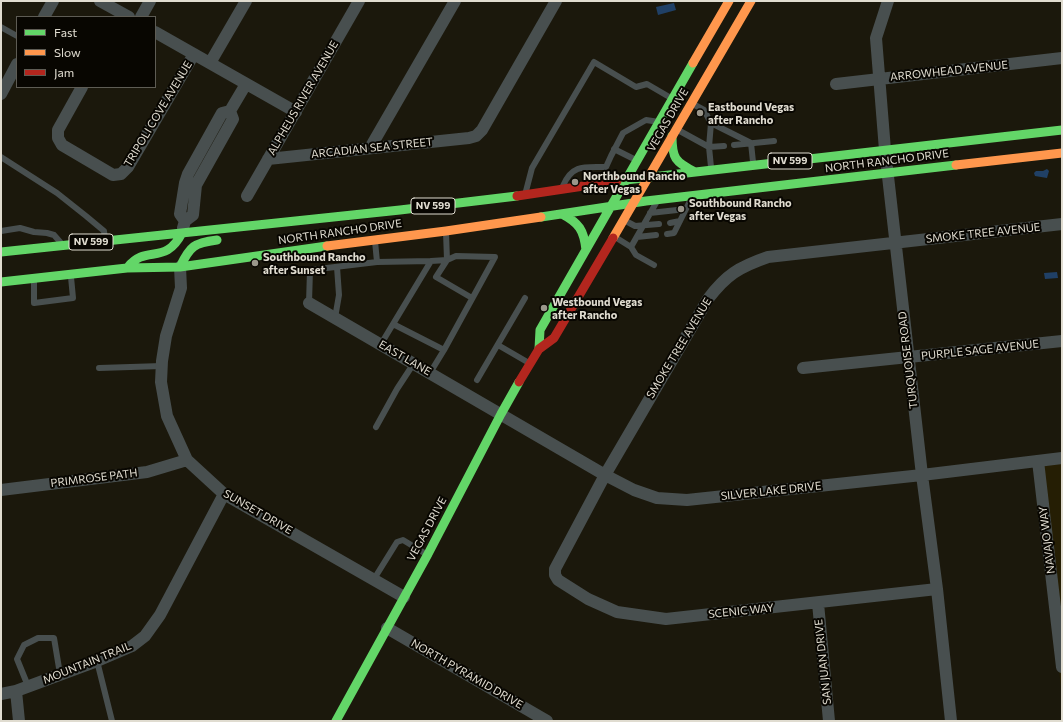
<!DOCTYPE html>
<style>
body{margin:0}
#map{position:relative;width:1063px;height:722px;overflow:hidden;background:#1b180c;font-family:Commissioner,sans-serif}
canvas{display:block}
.frame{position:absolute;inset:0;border:2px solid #e0dcd0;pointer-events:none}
.legend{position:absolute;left:16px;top:16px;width:140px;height:72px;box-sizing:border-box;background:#080601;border:1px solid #5e5c54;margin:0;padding:5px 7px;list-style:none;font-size:12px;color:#e0dcd0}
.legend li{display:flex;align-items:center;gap:8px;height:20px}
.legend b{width:20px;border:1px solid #5e5c54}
</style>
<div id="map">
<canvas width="1063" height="722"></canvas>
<div class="frame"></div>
<ul class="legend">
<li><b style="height:5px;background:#63d668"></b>Fast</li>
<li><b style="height:5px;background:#ff974d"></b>Slow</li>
<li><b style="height:5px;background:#b3261e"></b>Jam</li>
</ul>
</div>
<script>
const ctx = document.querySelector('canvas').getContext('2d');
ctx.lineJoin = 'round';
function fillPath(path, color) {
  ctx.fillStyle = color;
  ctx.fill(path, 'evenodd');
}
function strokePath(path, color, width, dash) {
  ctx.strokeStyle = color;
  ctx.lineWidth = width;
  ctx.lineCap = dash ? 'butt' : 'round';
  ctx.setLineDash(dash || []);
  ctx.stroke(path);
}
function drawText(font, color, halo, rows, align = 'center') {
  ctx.font = font + ' Commissioner,sans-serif';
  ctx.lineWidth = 4;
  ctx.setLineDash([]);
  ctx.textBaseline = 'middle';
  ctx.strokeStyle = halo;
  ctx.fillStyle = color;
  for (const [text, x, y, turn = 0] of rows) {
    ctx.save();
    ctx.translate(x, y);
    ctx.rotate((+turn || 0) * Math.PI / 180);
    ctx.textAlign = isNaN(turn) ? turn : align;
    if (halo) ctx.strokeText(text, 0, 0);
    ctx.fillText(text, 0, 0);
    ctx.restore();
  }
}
const built = new Path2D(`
 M1062,462V688H1061L1037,465Z`);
const water = new Path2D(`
 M674,3L676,10L658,15L656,7Z
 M1047,169L1049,171L1047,178L1035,176L1034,173L1036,171H1043Z
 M1057,272L1058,278L1045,279L1044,273Z`);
const lane = new Path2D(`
 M1,27L17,36
 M693,104L704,110L711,123L709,147L724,146
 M711,123L751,143L753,162
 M678,130L709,147L711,167
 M734,145L774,141
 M614,149L636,160
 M1,157L57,193L86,216L104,231L105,239
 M563,186C572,164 585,167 606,167L611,156L623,133L646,120L659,122
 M526,191L532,168L594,62L636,87L647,84L671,98
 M650,213L686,209
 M624,220L635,226L659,224
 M670,223L680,221
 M1,231L20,228L34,232L47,233L54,235L61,243
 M446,232L447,260L436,277L472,298
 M667,234L674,233L691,199
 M615,237L631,247L656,203
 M637,237L656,235
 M375,241L377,262L431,261L381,344
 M631,247L636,255L654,265
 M431,261L447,260L456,256L495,257L444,350
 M34,280V303L73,298L71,277
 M309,303L310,270L377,262
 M335,318L339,295L337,267
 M393,324L444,350L430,373
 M498,345L529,363
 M99,368L162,366
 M477,380L525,298
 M376,427L397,389L414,363
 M374,579L397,542L403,540L426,554
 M97,661L112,721
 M28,686L17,659L24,645L38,638H54L60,674`);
const street = new Path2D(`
 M100,1L129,17
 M888,1L876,38L885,150L922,475L937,589L951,721
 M44,17L53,1
 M141,17L150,1
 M155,32L296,112
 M210,63L246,1
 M836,84L1062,58
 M82,87L58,130V138L62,145L113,175L121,174L128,167L194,54
 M1,94L17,64
 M370,148L455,1
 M268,159L469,138L476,136L482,130L556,1
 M247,196L359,1
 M185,221L180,214L185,183L188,174L222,113L230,111L246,84
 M183,228L185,221L193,215L196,185L233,119L230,111
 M180,267L181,288L166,336L162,361L161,382L167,416L187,460L224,494L404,597
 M309,303L605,475L634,490L657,498L687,500L922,475L1062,458
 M803,368L1062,341
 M1038,461L1062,667
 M1,490L147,472L187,460
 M937,589L666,619L617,612L588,599L558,580L555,575V569L605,475L708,299C726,275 739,267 768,257L1062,224
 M818,603L829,721
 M387,628L547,721
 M1,694L16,691
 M19,721L16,691L97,661L132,646L145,636L160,615L224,494`);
const fast = new Path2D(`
 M672,136C672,158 675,162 695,172
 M617,181L1062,130
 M562,214C579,223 584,230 586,250
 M541,217L646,201L956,165
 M1,252L400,210L517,196
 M128,267C146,244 165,266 182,233
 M180,267C190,246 194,243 217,240
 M1,282L127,268L180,267L327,246
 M539,349L540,330L693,63
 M336,721L428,554L501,414L519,382`);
const slow = new Path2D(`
 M693,63L729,1
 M956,165L1062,153
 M613,238L751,1
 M327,246L446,231L541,217`);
const jam = new Path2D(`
 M517,196L617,181
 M519,382L539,349L554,338L613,238`);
const markers = [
 [700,113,4,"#9b978b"],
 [575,182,4,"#9b978b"],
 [681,209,4,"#9b978b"],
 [255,263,4,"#9b978b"],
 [544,308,4,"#9b978b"]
];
const shields = [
 [790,161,44],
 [433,206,44],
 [91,242,44]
];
const shieldNames = [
 ["NV 599",790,161],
 ["NV 599",433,206],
 ["NV 599",91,242]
];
const streetNames = [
 ["ARROWHEAD AVENUE",949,71,-6],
 ["ALPHEUS RIVER AVENUE",303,98,-60],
 ["TRIPOLI COVE AVENUE",158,114,-59],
 ["VEGAS DRIVE",668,120,-60],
 ["ARCADIAN SEA STREET",372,148,-6],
 ["NORTH RANCHO DRIVE",887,161,-7],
 ["NORTH RANCHO DRIVE",340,232,-8],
 ["SMOKE TREE AVENUE",983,233,-6],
 ["SMOKE TREE AVENUE",679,348,-59],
 ["PURPLE SAGE AVENUE",980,350,-6],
 ["EAST LANE",405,358,30],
 ["TURQUOISE ROAD",908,360,-97],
 ["PRIMROSE PATH",94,478,-7],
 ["SILVER LAKE DRIVE",771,491,-6],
 ["SUNSET DRIVE",258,512,30],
 ["VEGAS DRIVE",427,529,-62],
 ["NAVAJO WAY",1047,540,-97],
 ["SCENIC WAY",741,611,-6],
 ["SAN JUAN DRIVE",823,662,-96],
 ["MOUNTAIN TRAIL",87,663,-22],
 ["NORTH PYRAMID DRIVE",467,674,30]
];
const poiNames = [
 ["Eastbound Vegas",708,107],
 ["after Rancho",708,120],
 ["Northbound Rancho",583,176],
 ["after Vegas",583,189],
 ["Southbound Rancho",689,203],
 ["after Vegas",689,216],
 ["Southbound Rancho",263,257],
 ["after Sunset",263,270],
 ["Westbound Vegas",552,302],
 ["after Rancho",552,315]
];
fillPath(built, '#251e04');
fillPath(water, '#204066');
strokePath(lane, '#484f4f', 6);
strokePath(street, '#484f4f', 12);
strokePath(fast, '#63d668', 9);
strokePath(slow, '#ff974d', 9);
strokePath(jam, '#b3261e', 9);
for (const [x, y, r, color] of markers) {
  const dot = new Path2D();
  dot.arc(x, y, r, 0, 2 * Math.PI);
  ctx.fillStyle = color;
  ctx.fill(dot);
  strokePath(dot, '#080601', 1.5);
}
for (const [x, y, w] of shields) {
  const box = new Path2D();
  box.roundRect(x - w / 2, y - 8, w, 16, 3);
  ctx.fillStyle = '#080601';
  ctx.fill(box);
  strokePath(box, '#e0dcd0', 1);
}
drawText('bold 10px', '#e0dcd0', null, shieldNames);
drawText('11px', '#e0dcd0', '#080601', streetNames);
drawText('bold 11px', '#e0dcd0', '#080601', poiNames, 'left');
</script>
